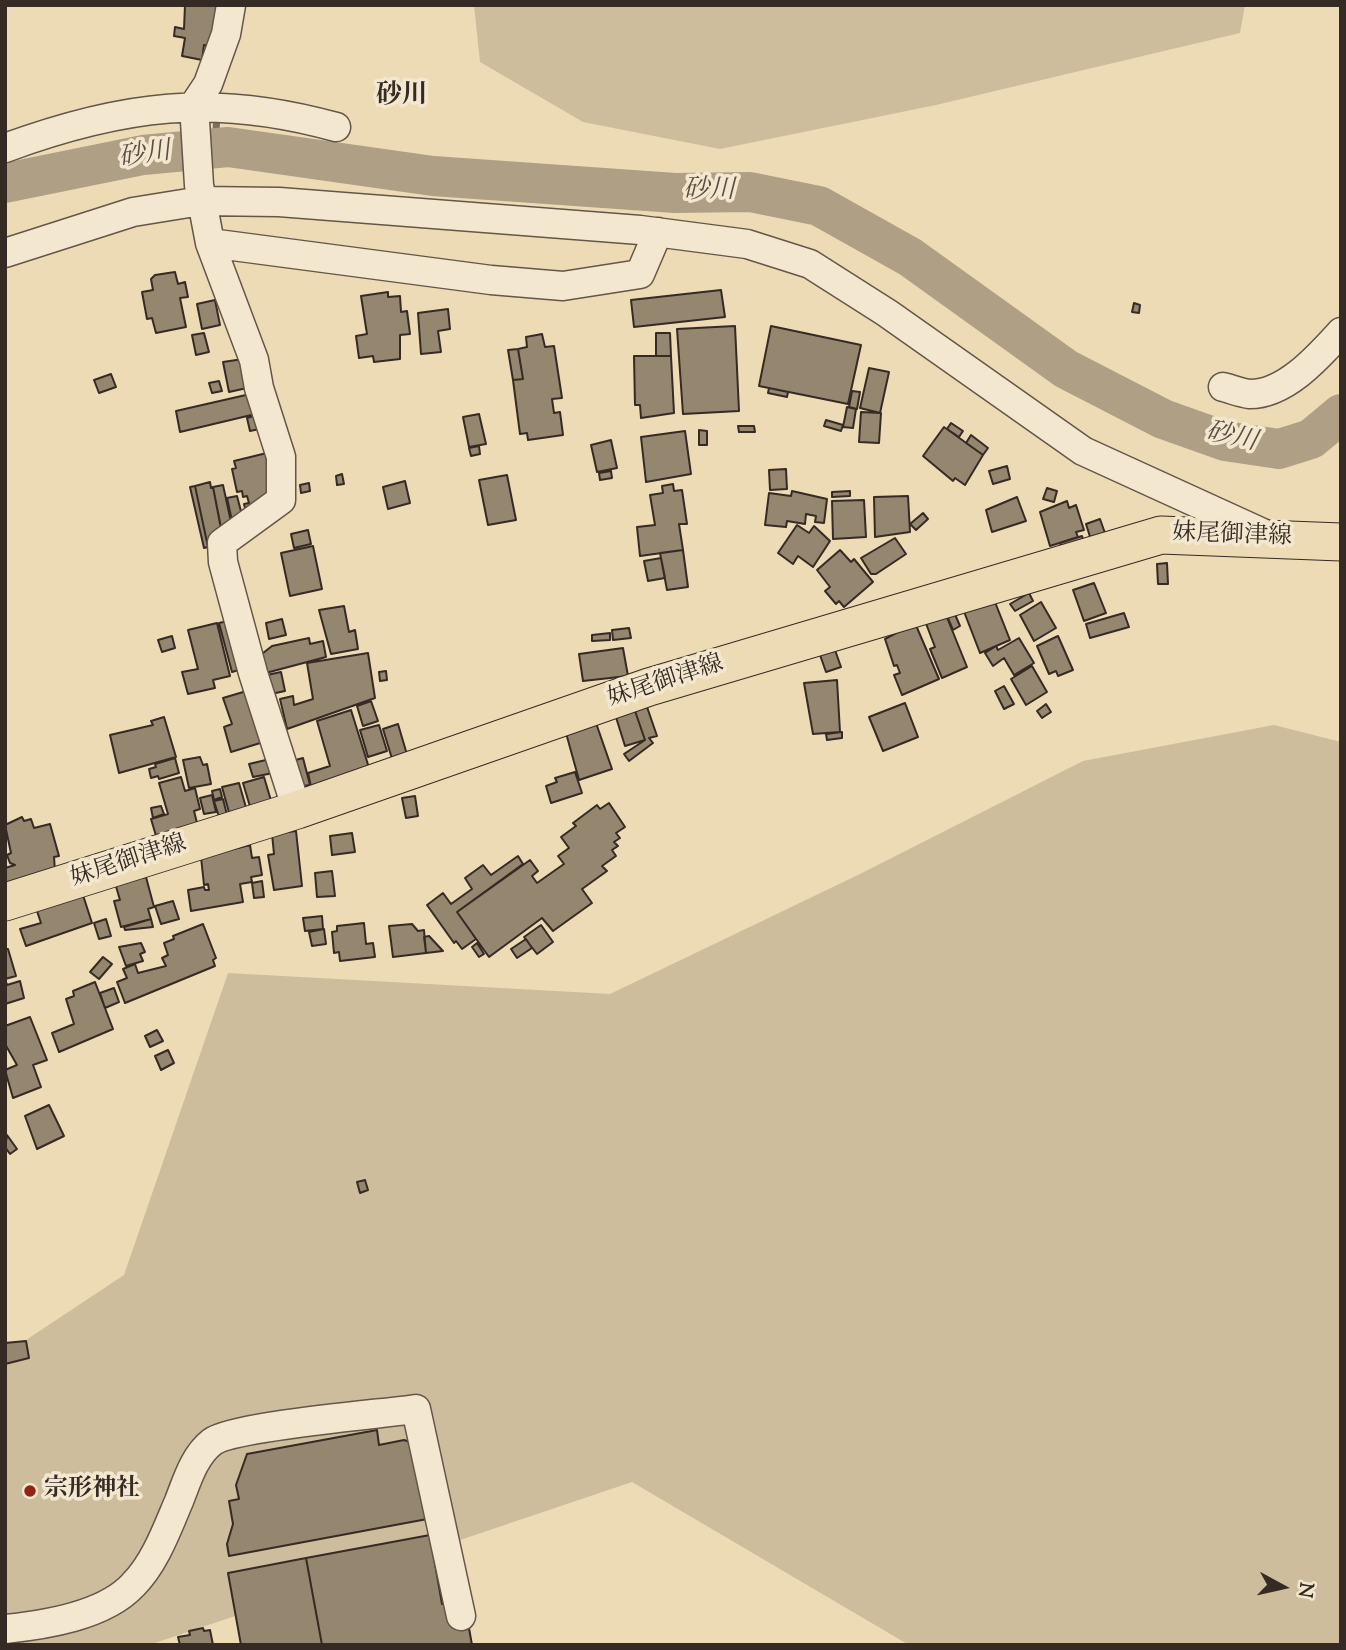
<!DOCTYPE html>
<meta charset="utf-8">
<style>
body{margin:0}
#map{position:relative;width:1346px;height:1650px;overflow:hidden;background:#eddbb5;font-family:"Sorts Mill Goudy",serif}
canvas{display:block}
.frame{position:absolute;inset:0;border:7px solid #362a24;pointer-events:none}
.north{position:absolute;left:1248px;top:1552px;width:70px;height:70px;-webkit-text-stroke:5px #f3e8cf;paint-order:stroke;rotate:98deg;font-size:19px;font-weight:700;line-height:28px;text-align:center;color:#362a24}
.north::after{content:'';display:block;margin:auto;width:24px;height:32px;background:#362a24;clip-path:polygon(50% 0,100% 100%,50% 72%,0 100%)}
</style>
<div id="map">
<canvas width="1346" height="1650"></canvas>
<div class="frame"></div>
<div class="north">N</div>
</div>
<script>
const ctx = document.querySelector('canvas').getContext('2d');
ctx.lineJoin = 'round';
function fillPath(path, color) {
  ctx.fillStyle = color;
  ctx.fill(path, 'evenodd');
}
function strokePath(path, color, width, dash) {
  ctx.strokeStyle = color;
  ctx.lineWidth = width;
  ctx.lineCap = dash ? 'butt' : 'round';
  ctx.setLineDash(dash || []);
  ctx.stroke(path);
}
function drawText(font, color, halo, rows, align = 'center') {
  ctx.font = font + ' "Sorts Mill Goudy","Noto Serif JP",serif';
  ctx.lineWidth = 7;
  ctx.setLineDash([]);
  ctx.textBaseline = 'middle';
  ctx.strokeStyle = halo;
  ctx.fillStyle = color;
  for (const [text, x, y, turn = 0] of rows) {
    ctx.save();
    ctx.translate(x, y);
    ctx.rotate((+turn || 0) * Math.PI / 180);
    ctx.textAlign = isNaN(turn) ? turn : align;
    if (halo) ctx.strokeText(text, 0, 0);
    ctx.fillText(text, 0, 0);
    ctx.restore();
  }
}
const green = new Path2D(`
 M474,5H1245L1240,33L936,105L720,149L583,122L480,62Z
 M1274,725L1341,742V1645H909L632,1482L149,1645H5V1354L124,1275L228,973L610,994L860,874L1083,761Z`);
const stream = new Path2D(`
 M215,148L217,115`);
const river = new Path2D(`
 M5,183L143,155L228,147L433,176L675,193L750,192L819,206L910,257L1066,369L1163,419L1225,441L1279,449L1311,439L1341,414`);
const building = new Path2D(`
 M185,5H215L217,9L210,46L204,45L202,60L182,56L185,38L174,36L175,27L184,29Z
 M175,272L178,284L185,282L188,297L180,298L186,327L156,333L152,318L147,319L142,292L153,290L151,279L155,275Z
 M721,290L725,317L634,327L631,300Z
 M388,292V297L400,296L401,312L407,311L410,334L400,335V359L374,362L373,356L359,358L356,336L367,334L361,296Z
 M215,300L220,325L202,329L197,304Z
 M1134,303L1140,305L1139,313L1132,312Z
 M448,309L450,329L438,331L441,352L421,354L418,313Z
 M735,326L739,411L683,414L677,329Z
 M771,326L861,345L848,404L759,386Z
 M204,333L209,352L196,355L192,335Z
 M656,333H670L671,356H656Z
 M542,334L545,347L554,346L562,398L552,399L554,413L560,412L563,435L528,440L527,433L520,434L513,380L523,379L518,349L527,347L526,337Z
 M518,349L523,379L513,380L508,350Z
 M634,356H671L674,413L641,418L640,405H635Z
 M243,359L247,388L229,392L223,362Z
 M869,368L889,372L880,413L860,408Z
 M111,374L116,387L99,393L94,380Z
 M219,381L222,391L212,393L209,383Z
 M769,388L788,392L787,397L768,393Z
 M852,391L860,392L857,409L849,407Z
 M259,392L264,412L180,432L176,411Z
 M847,407L856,409L853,428L843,427Z
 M861,412L881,413L879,443L859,442Z
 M261,414L264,428L250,431L247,418Z
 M479,414L486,444L469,447L463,417Z
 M826,420L843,425L841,431L824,426Z
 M951,423L963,431L959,437L947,429Z
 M738,426H754L755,432H739Z
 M944,427L983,455L965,485L955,478L953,481L923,456Z
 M699,430L707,431V445H699Z
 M685,431L691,474L646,482L641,437Z
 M971,435L988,448L983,455L966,443Z
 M611,440L617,468L597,472L591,445Z
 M479,446L480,454L471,456L469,448Z
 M271,452L276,500L247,516L244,504L249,503L247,496L243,497L242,491L237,492L232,469L236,468L234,461Z
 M1007,466L1010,479L993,484L989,471Z
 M786,469L787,489L770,490L769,470Z
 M611,471L612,478L600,480L599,473Z
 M342,474L344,484L337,485L336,476Z
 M507,475L516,520L488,525L479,480Z
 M405,481L410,503L388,509L383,487Z
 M210,482L211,488L213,487L224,543L208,547L195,486Z
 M309,483L310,491L301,493L300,485Z
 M673,484L674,491L682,490L687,524H679L683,550L640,556L637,527L655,525L650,495L663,493L662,486Z
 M223,485L233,531L223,539L213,487Z
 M195,486L208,547L204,548L190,487Z
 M1047,488L1057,491L1054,502L1043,499Z
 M792,491L827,499L824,523L815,522L816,516L806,514L805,524L787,521L786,527L765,525L769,493L791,496Z
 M850,491V496L832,497V492Z
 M237,496L243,519L232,521L227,498Z
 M908,496L910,532L875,537L874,497Z
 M1017,497L1026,521L992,532L986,510Z
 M864,500L866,537L833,539L832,501Z
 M1067,501L1069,508L1076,505L1084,530L1076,532L1078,537L1050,546L1040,512Z
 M923,513L928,519L916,530L910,524Z
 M1100,519L1106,536L1091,540L1086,524Z
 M797,525L809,533L814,526L830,541L813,567L798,556L793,564L778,553Z
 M308,530L311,544L294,548L291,534Z
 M1082,536L1084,542L1062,549L1060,543Z
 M895,538L906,554L876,574H871L861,558Z
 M313,546L322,589L290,596L281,553Z
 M683,550L688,587L667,590L660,553Z
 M840,550L851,562L854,559L873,582L844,607L839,601L836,604L825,591L830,587L817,570Z
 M661,558L665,578L648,581L644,561Z
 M1167,563L1168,584H1158L1157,564Z
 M1094,583L1106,613L1084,621L1073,590Z
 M1029,593L1033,601L1015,611L1010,604Z
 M993,597L1010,640L980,653L963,609Z
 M1041,602L1056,628L1034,641L1020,615Z
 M344,606L349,632L355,630L358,649L331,654L319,610Z
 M944,610L967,667L942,678L930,649L935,647L925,621Z
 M954,612L960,626L953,630L947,616Z
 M1124,613L1129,627L1090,638L1086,624Z
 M237,619L249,667L232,672L219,623Z
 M282,619L286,635L269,639L266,623Z
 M217,623L230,676L213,680L215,688L188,694L182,672L198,669L188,630Z
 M915,623L939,679L902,695L894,675L900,673L897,665L894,666L885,639Z
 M629,628L631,638L613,640L612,630Z
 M610,633V640L592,641V635Z
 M172,636L175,648L162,652L158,640Z
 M1058,636L1073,670L1058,676L1056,671L1049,674L1037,646Z
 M309,638L310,644L323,641L326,657L262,674L258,657L272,646Z
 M1019,638L1034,663L1014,675L1004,658L993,666L985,653L996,646L998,650Z
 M623,648L628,676L583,681L579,654Z
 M835,650L841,667L826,672L820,655Z
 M368,653L375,698L287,729L280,699L293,696L294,705L313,699L307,663Z
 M1032,666L1047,692L1026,705L1011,679Z
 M386,671L387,680L380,681L379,672Z
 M281,672L285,691L271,694L267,675Z
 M837,680L840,732L813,734L804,683Z
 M1004,686L1014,704L1004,709L995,691Z
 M250,690L270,740L231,752L224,727L232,724L223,698Z
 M371,701L378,721L363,726L357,706Z
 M905,703L918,737L883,751L869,717Z
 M646,704L657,736L649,738L653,743L629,761L624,754L645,740L634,708Z
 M1046,704L1051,712L1042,718L1037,711Z
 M634,708L645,740L625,746L615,714Z
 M351,710L370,771L312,791L308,773L330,766L317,721Z
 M164,717L176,757L119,773L110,735L153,725L151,721Z
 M596,723L612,769L579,780L566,733Z
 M398,724L408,758L393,762L383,729Z
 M379,725L387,751L368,757L360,730Z
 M842,732V738L827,740L826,734Z
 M200,757L203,765L207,764L211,784L189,788L183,760Z
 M175,758L179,773L159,779L158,776L151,778L149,769L156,767L155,764Z
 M303,758L310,785L303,786L292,761Z
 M270,759L273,773L253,777L249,764Z
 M575,772L582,793L551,803L546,786L557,782L555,778Z
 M181,777L185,791L195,788L200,809L194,811L198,827L157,839L151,819L168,814L159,783Z
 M264,777L272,804L251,810L243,783Z
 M239,783L247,811L230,816L222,787Z
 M220,789L222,797L214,800L212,791Z
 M212,795L216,812L204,814L200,798Z
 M415,796L418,816L406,818L402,798Z
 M223,799L227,815L219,817L214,801Z
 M609,803L625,827L616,833L620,838L614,842L618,846L612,850L616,856L602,866L607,871L582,889L592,903L553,931L542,918L489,957L457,912L530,860L538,871L532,876L537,883L564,864L558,856L569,848L561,837L576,826L573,823L597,805L600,809Z
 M161,806L164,814L153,818L151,808Z
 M22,817L24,821L31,819L34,828L50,824L59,856L54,857L55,871L5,886V868L15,865L10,863L7,855L11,853L5,825Z
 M296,831L302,886L274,890L268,855L274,854L272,834Z
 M352,833L355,852L332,855L330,836Z
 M250,845L252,858L259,857L262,875L251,877L252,882L240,884L243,902L191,911L188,890L204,887L205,890H209L208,884L204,885L201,857Z
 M518,856L523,864L457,912L476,939L462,949L456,941L454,943L427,905L443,893L451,904L472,889L465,878L483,865L491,875Z
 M332,871L335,896L317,897L315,873Z
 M141,876V878L146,877L154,907L148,909L151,919L121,927L114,901L120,900L115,883Z
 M262,881L264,897L254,898L252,883Z
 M82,892L92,923L26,946L20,929L41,923L36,908Z
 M173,901L179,919L161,924L155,906Z
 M322,916L323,929L305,931L303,918Z
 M106,919L111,936L99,939L94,923Z
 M151,919L153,927L125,930L124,927Z
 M364,923L366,944L373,943L375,957L340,961L339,952L334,953L332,932L337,931V926Z
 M203,924L216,958L213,960L215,966L125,1003L117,982L127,978L123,969L135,964L138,973L166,966L162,958L168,955L164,943L174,939L173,936Z
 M412,924L418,931L424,930L426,953L393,957L389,926Z
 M541,925L553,942L537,954L524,937Z
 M324,929L326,944L312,946L309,932Z
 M429,936L443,951L426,953L424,937Z
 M526,939L532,948L517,958L511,949Z
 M141,943L145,952L140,954L143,961L126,966L119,947Z
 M477,943L484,954L479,957L472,947Z
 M5,949H8L16,976L5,979L7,985L20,981L24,998L5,1004Z
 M103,957L112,964L99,979L90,972Z
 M95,982L113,1029L59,1052L52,1033L74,1024L66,999L74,996L73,991Z
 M114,988L119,1002L105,1008L100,993Z
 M30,1017L47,1060L33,1065L41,1087L13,1098L5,1070L17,1065L5,1044V1026Z
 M157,1030L163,1041L150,1047L145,1036Z
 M168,1050L174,1063L161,1070L155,1056Z
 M49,1105L64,1136L37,1149L25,1116Z
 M7,1135L17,1149L10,1154L5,1147Z
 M365,1180L368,1190L360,1193L357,1182Z
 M26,1341L29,1358L5,1364V1343Z
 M377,1430L379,1445L404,1440L425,1447L438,1517L229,1556L227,1544L233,1524L229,1501L239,1499L236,1485L247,1454Z
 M430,1535L442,1604L464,1600L472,1645H322L306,1558Z
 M306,1558L322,1645H241L228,1573Z
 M203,1628L204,1631L210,1630L213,1645H180L178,1637L190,1635L189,1631Z`);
const minor = new Path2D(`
 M231,5L226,34L208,84L194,105L199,185L210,243L254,360L259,388L281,457V500L222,543L223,562L253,673L297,810
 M5,148C122,105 214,93 336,127
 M210,243L491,280L563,286L640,274L658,232
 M5,253L133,212L201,201L279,202L640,230L747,244L810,264L887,313L1083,451L1267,535
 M1223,387C1231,389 1241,393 1250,394C1286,394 1319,356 1341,332
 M5,1629C45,1625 104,1616 133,1585C155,1563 167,1529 179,1501C187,1481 194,1456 212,1442C233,1426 381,1414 416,1409L461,1616`);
const major = new Path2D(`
 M5,902L297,810L649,687L1161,535L1341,542`);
const markers = [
 [30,1491,7,"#8f2418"]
];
const streetNames = [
 ["妹尾御津線",1232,537,2],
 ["妹尾御津線",666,683,-18],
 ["妹尾御津線",129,863,-18]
];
const poiNames = [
 ["宗形神社",44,1491]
];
const neighbourhoodNames = [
 ["砂川",402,98]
];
const waterNames = [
 ["砂川",145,157,-8],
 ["砂川",709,193],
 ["砂川",1231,439,13]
];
fillPath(green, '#cebd9c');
strokePath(stream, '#7f705e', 7);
strokePath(river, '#af9f84', 40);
fillPath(building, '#95866f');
strokePath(building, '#362a24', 2);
strokePath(minor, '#645648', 31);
strokePath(major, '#362a24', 39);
strokePath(minor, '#f3e8cf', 28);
strokePath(major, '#eddbb5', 37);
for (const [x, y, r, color] of markers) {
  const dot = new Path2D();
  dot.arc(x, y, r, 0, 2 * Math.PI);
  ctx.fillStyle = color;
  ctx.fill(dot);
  strokePath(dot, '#f3e8cf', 2.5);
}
drawText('24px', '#362a24', '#f3e8cf', streetNames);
drawText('bold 24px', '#362a24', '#f3e8cf', poiNames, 'left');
drawText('bold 26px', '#362a24', '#f3e8cf', neighbourhoodNames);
drawText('italic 26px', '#5a4d41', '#f3e8cf', waterNames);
</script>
